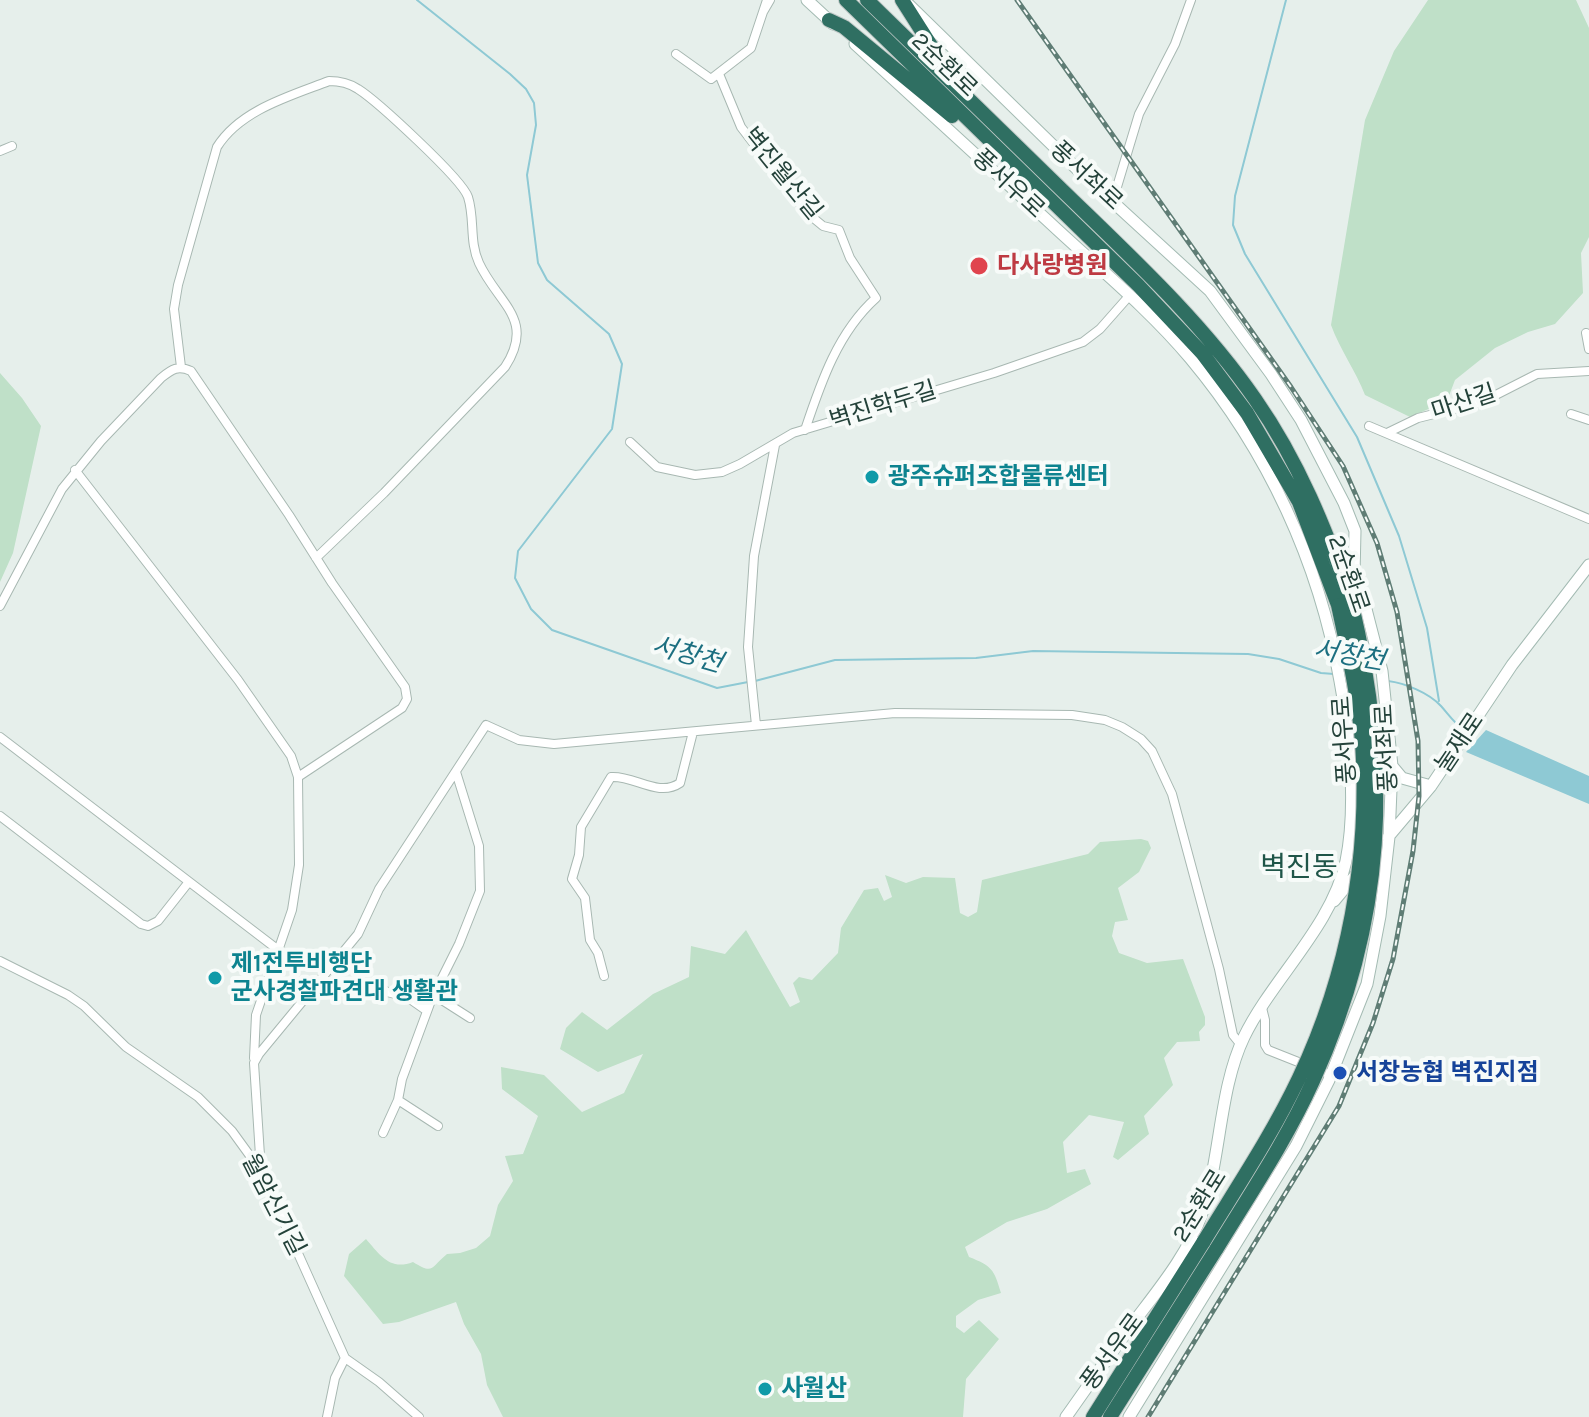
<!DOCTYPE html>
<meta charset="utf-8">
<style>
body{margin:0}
canvas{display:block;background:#e6efeb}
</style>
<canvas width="1589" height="1417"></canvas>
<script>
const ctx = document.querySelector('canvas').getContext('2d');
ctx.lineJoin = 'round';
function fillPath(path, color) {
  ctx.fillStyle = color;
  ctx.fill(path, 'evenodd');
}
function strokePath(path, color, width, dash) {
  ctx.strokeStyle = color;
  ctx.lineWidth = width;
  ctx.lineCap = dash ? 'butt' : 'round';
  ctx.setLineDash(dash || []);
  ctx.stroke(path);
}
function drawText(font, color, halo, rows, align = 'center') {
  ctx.font = font + ' Karla,"Noto Sans KR",sans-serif';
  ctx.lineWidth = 8;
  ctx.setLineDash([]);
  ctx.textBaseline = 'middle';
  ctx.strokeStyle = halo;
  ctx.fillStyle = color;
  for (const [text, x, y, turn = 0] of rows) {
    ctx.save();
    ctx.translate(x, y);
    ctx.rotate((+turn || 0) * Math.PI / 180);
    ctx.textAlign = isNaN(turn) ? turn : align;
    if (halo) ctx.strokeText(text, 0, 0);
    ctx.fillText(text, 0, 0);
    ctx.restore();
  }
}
const green = new Path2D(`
 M1428,0H1576L1589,28V237L1581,253L1583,293L1555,324L1528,332L1495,348L1455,380L1447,401L1410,417L1365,395C1356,371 1340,350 1331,325L1365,120L1394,51Z
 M0,373L22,398L41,426L13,553L0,582Z
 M1141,839L1148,841L1151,848L1139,872L1118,888L1128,920L1115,922L1112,936L1119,953L1147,963L1183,959L1205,1017V1025L1199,1032L1200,1041L1177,1042L1164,1058L1173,1085L1144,1116L1149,1134L1118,1160L1113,1157L1124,1122L1089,1115L1063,1142L1067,1173L1085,1169L1091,1184L1047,1209L1007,1222L965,1247L969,1257C992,1266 994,1269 1001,1293L978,1300L956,1316V1327L964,1333L979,1320L999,1339L966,1379L963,1417H503L487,1385L481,1354L464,1324L456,1302L399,1322L383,1324L344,1276L349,1254L366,1239C380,1255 390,1271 413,1262C434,1275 430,1268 447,1254L460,1253L476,1248L490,1236L498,1205L513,1181L505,1156L523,1154L538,1116L502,1089L501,1067L544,1075L582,1112L624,1093L643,1054L598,1072L560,1049L566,1028L582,1012L607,1030L653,994L689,977L691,946L725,954L746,930L790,1007L800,1002L793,983L799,977L812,980L838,953L841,928L864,890L878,888L884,901L892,897L885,875L906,883L923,877L955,878L960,913L968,917L977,912L982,880L1088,854L1100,842Z`);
const water = new Path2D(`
 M1486,730L1589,776V804L1466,752Z`);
const stream = new Path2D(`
 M417,0L510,74L526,89L534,103L536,125L527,175L538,263L547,280L609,334L622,364L612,429L518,551L515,578L531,609L552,630L717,688L748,682
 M1286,0L1235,196L1233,225L1245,254L1357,437L1399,536L1427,628L1439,701
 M755,681L835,660L976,658L1033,651L1248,654L1279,659L1321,673L1334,674
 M1388,681C1405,683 1429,693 1441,706C1449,715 1454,723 1464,730`);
const street = new Path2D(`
 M767,0L763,12L770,0
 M676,54L711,79L751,48L763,12
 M719,74L741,127L806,212L823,226L839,230L850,258L876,298C838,332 821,382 805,430
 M0,151L12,146
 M1113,200L1139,114L1175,44L1191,0
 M1586,333L1589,349
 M181,367L174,309L178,285L217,147C240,110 290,96 329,81C340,81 349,83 358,89C377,101 462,179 468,197C475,219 469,241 479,263C498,304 536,319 505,367L384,493L316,558
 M1571,414L1589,420
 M1369,426L1589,519
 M1387,433L1418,418L1482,402L1537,374L1589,371
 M630,442L657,467L695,475L722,472L740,464L793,433L994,373L1083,342L1100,329L1130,295
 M75,470L238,680L291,756L298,777L299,865L292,910L256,1015L254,1058
 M0,606L62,489L101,441L161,378C172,369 178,365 191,371L289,515L332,583L405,687L407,699L402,708L298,777
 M756,725L748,647L754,556L775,445
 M0,737L277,949
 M0,816L141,924L148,926L158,921L188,883
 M0,961L68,995L84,1006L126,1047L198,1097L232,1131L261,1171L345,1358L379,1382L419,1417
 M604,976L598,953L590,940L585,898L572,879L579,855L581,827L611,777C634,775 658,798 680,783L693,732
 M379,986L387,992L407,997L427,1011
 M434,995L470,1018
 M1262,1008L1265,1020V1045L1268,1050L1331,1075
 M398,1100L438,1126
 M383,1133L398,1100L402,1079L432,998L459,944L480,891L479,846L456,772
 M261,1171L254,1063L259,1054L358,934L379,889L486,725L519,740L554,744L895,713L1072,715L1105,720L1122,727L1141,739L1152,751L1172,794L1219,969L1233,1035L1241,1045
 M327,1417L335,1378L345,1358`);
const secondary = new Path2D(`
 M807,0L833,24
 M909,5L1078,170L1210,291L1271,374L1301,420L1344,503L1355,531L1354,575L1366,609L1382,671L1392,766L1389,837L1380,916L1367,984L1329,1080L1296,1146L1129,1417
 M855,44C919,103 984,162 1048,221C1096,266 1147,307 1190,358C1268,451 1319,562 1340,681C1350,733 1357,808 1346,861C1332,926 1272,979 1244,1037C1219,1089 1221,1158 1202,1213C1189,1253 1158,1290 1133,1323C1110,1354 1088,1386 1066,1417
 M1392,766L1402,778L1431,786
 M1388,837L1431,786L1512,665L1589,565
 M1334,901L1359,871`);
const highway = new Path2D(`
 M846,0L1138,285L1203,354L1247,413L1299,502L1338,605
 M867,0C932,64 997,127 1062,190C1130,256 1201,321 1255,399C1299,462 1326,530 1351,601
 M902,0L944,66
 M829,20L844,27L952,116
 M1093,1417L1204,1241
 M1110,1417L1217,1248`);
const rail = new Path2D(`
 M1017,0L1291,387L1343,466L1377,543L1397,612L1418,741L1419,796L1413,851L1393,959L1373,1023L1339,1106L1148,1417`);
const highwayBridge = new Path2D(`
 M1204,1241C1237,1187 1272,1135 1299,1078C1348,975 1370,857 1362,742C1358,696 1348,651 1338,605
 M1217,1248C1250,1194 1287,1139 1313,1081C1386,920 1392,771 1351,601`);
const markers = [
 [979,266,10,"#e0444e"],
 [872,477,8,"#0f9aa8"],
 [215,978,8,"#0f9aa8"],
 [1340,1073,8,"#1a4fb4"],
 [765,1389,8,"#0f9aa8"]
];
const streetNames = [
 ["2순환로",944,65,44],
 ["벽진월산길",782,174,51],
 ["풍서좌로",1086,176,43],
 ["풍서우로",1008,184,43],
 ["마산길",1464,403,-18],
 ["벽진학두길",883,406,-17],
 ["2순환로",1348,574,71],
 ["풍서우로",1345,740,-94],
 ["눌재로",1460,743,-56],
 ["풍서좌로",1387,748,-93],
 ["월암신기길",273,1205,63],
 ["2순환로",1200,1206,-58],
 ["풍서우로",1113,1352,-54]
];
const healthNames = [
 ["다사랑병원",997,266]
];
const cultureNames = [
 ["광주슈퍼조합물류센터",888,477],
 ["제1전투비행단",231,964],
 ["군사경찰파견대 생활관",231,992],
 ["사월산",781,1389]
];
const transitNames = [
 ["서창농협 벽진지점",1356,1073]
];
const waterNames = [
 ["서창천",687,655,16],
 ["서창천",1349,656,10]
];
const quarterNames = [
 ["벽진동",1299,868]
];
fillPath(green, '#bfe0c8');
fillPath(water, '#8ec9d4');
strokePath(stream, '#8ec9d4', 2);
strokePath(street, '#a8b8b2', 10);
strokePath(secondary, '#a4bbb3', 13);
strokePath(highway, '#c2cac8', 16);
strokePath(street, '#fff', 8);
strokePath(secondary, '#fff', 11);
strokePath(highway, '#2f6f62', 14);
strokePath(rail, '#5f7d75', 5);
strokePath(rail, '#f7fbf9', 2, [6]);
strokePath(highwayBridge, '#c2cac8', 16, []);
strokePath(highwayBridge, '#2f6f62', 14);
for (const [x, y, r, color] of markers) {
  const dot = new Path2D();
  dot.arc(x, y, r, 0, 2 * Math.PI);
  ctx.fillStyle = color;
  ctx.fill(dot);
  strokePath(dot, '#f7fbf9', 3);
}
drawText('24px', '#24423a', '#f7fbf9', streetNames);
drawText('bold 24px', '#be3a42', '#f7fbf9', healthNames, 'left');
drawText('bold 24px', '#0d838f', '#f7fbf9', cultureNames, 'left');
drawText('bold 24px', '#164399', '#f7fbf9', transitNames, 'left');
drawText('italic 26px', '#1c6f80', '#f7fbf9', waterNames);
drawText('28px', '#1f5548', '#f7fbf9', quarterNames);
</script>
